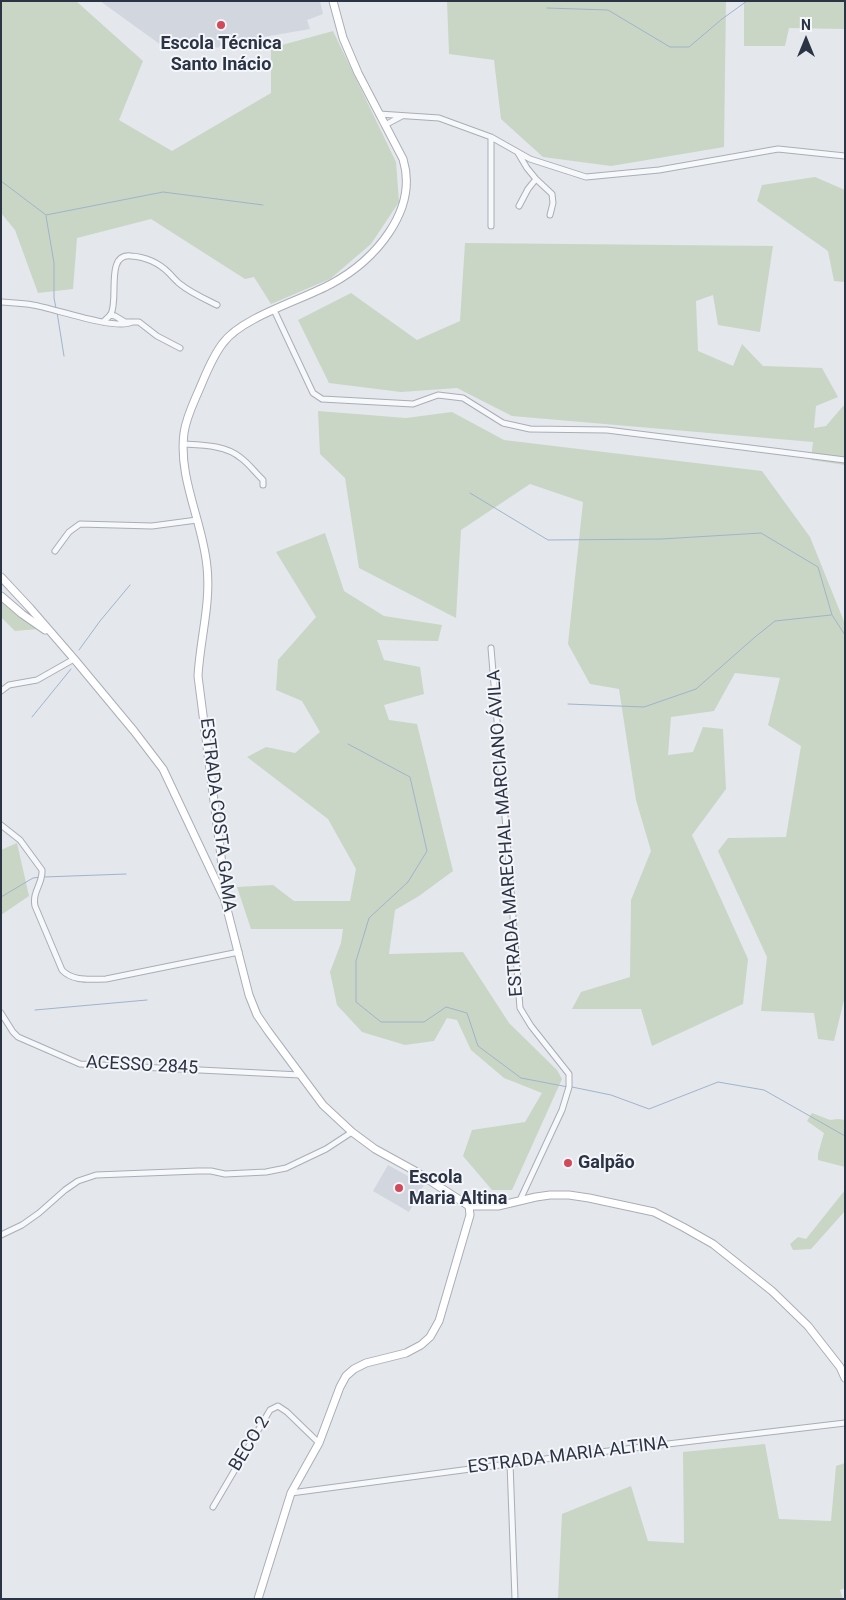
<!DOCTYPE html>
<meta charset="utf-8">
<style>
body{margin:0}
#map{position:relative;width:846px;height:1600px;overflow:hidden;background:#e4e7ec;font-family:Roboto,sans-serif}
canvas{display:block}
.frame{position:absolute;inset:0;border:2px solid #2b3445;pointer-events:none}
.north{position:absolute;left:781px;top:15px;width:50px;height:50px;-webkit-text-stroke:4px #f4f6f9;paint-order:stroke;rotate:0deg;font-size:14px;font-weight:700;line-height:20px;text-align:center;color:#2b3445}
.north::after{content:'';display:block;margin:auto;width:18px;height:22px;background:#2b3445;clip-path:polygon(50% 0,100% 100%,50% 72%,0 100%)}
</style>
<div id="map">
<canvas width="846" height="1600"></canvas>
<div class="frame"></div>
<div class="north">N</div>
</div>
<script>
const ctx = document.querySelector('canvas').getContext('2d');
ctx.lineJoin = 'round';
function fillPath(path, color) {
  ctx.fillStyle = color;
  ctx.fill(path, 'evenodd');
}
function strokePath(path, color, width, dash) {
  ctx.strokeStyle = color;
  ctx.lineWidth = width;
  ctx.lineCap = dash ? 'butt' : 'round';
  ctx.setLineDash(dash || []);
  ctx.stroke(path);
}
function drawText(font, color, halo, rows, align = 'center') {
  ctx.font = font + ' Roboto,sans-serif';
  ctx.lineWidth = 4;
  ctx.setLineDash([]);
  ctx.textBaseline = 'middle';
  ctx.strokeStyle = halo;
  ctx.fillStyle = color;
  for (const [text, x, y, turn = 0] of rows) {
    ctx.save();
    ctx.translate(x, y);
    ctx.rotate((+turn || 0) * Math.PI / 180);
    ctx.textAlign = isNaN(turn) ? turn : align;
    if (halo) ctx.strokeText(text, 0, 0);
    ctx.fillText(text, 0, 0);
    ctx.restore();
  }
}
const built = new Path2D(`
 M100,1H320L323,14L307,20L310,29L222,44L218,48L197,41L161,45Z
 M388,1165L424,1185L409,1212L373,1191Z`);
const green = new Path2D(`
 M1,1H76L143,61L119,120L172,151L271,93V48L333,31L396,162L399,202L371,244L330,279L271,304L254,277L245,279L151,219L77,238L73,289L38,293L15,230L1,213Z
 M447,1H726L724,147L611,166L543,157L501,119L494,60L449,54Z
 M744,1H845V29L789,28L785,46H744Z
 M815,177L845,190V282L834,281L828,251L757,201L762,185Z
 M465,243L773,246L760,332L718,325L713,295L696,301L698,351L733,366L742,344L763,366L822,368L838,397L816,406L814,428L826,426L843,406L845,407V465L811,460L813,442L512,416L457,388L401,392L329,383L298,320L351,293L417,340L460,321Z
 M318,411L406,418L452,412L504,440L762,471L810,537L845,624V996L834,1041L818,1039L814,1013L761,1011L767,957L718,851L728,838L786,837L801,746L768,725L780,678L735,673L714,711L671,717L668,755L693,752L703,727L723,729L726,789L692,835L748,959L743,1004L652,1046L641,1009H572L581,992L630,977L631,900L651,851L636,800L619,689L590,684L568,644L583,502L530,484L461,530L456,618L359,568L345,478L320,454Z
 M325,533L344,591L384,616L442,625L438,641L377,640L384,660L420,667L424,694L384,705L389,720L417,724L453,871L419,896L395,910L389,954L463,952L509,1023L557,1070L562,1079L512,1190H492L463,1156L472,1130L525,1122L542,1093L504,1078L471,1050L457,1020L447,1018L434,1041L405,1045L362,1032L337,1005L330,972L341,943L343,929H251L237,887L273,885L294,901H350L356,869L328,819L247,757L266,747L295,753L320,732L302,701L276,690L278,660L316,617L276,552Z
 M1,600L38,629L15,631L1,617Z
 M17,843L29,896L1,915V850Z
 M812,1113L830,1120L838,1119L845,1120V1167L818,1160V1154L824,1133L807,1121Z
 M845,1190V1211L811,1249L793,1250L790,1244L798,1237L806,1239Z
 M765,1444L779,1519L831,1521L836,1466L845,1463V1588L840,1590L843,1599H558L562,1514L631,1486L648,1541L684,1543L683,1452Z`);
const stream = new Path2D(`
 M547,8L608,10L670,47H689L722,19L747,1
 M1,181L46,215L163,192L263,205
 M46,216L54,263V298L56,308
 M57,312L64,356
 M470,493L548,540L661,539L761,533L818,567L832,615L845,635
 M79,650L100,621L130,585
 M568,704L644,707L696,689L755,637L775,621L831,615
 M32,717L71,669
 M348,744L410,777L427,851L408,882L369,918L356,961V1002L381,1022H424L446,1007L467,1013L478,1046L521,1078L568,1087
 M44,877L126,874
 M1,897L33,878L40,877
 M35,1010L147,1000
 M572,1087L611,1095L649,1109L718,1082L764,1090L845,1136`);
const minor = new Path2D(`
 M379,114L439,118L491,137L530,159L586,177L659,170L778,149L845,156
 M385,125L402,116
 M491,137V226
 M518,153L527,168L536,179L552,194L553,203L550,215
 M519,206L528,189L536,179
 M1,302C12,303 22,303 33,305C53,308 116,331 132,322
 M274,310L313,393L322,399L413,404L438,395L463,398L503,423L530,429L607,430L845,460
 M110,315L115,316L125,322H139L157,336L180,348
 M103,322C106,319 109,317 111,314C119,298 105,253 131,256C146,257 159,263 169,273C173,277 176,281 180,284C191,293 205,299 217,305
 M183,444C202,445 226,445 241,458C248,463 254,471 260,477L263,480V485
 M55,551L69,532L80,524L152,526L197,520
 M491,648L510,877L520,1008L531,1026L569,1074V1087L562,1110L520,1200
 M1,691L9,685L37,680L74,659
 M1,825L20,840L42,870C43,884 32,891 35,906L62,970C73,982 91,979 106,979L239,952
 M1,1013L13,1032L18,1037L80,1064L300,1075
 M1,1235L22,1225L39,1213L65,1190L78,1181L96,1175L198,1171H211L225,1174L266,1172L286,1168L326,1149L352,1132
 M510,1463L515,1599
 M291,1493L575,1455L845,1423
 M213,1507L270,1410L278,1406L287,1412L319,1443`);
const secondary = new Path2D(`
 M333,1L343,38L358,73L403,159C419,211 374,261 331,284C302,300 242,317 223,343C212,357 206,374 199,390C193,404 186,418 184,433C178,479 203,522 207,567C211,604 200,639 198,676L221,856L225,901L249,995L257,1015L268,1031L323,1105L352,1132L375,1149L415,1171L469,1206H498L536,1197L550,1195H569L589,1198L654,1212L683,1227L713,1244L772,1291L808,1326L840,1367L845,1378
 M1,577L30,608L75,660L134,731L163,769L223,896
 M1,596L22,614L45,630
 M258,1599L291,1493L319,1443L340,1387L346,1376L354,1369L366,1363L406,1353L421,1345L430,1337L439,1321L470,1215L469,1206`);
const markers = [
 [221,25,5,"#d1495b"],
 [568,1163,5,"#d1495b"],
 [399,1188,5,"#d1495b"]
];
const poiNames = [
 ["Escola Técnica",221,44,"center"],
 ["Santo Inácio",221,65,"center"],
 ["Galpão",578,1163],
 ["Escola",409,1178],
 ["Maria Altina",409,1199]
];
const streetNames = [
 ["ESTRADA COSTA GAMA",217,815,83],
 ["ESTRADA MARECHAL MARCIANO ÁVILA",506,833,-94],
 ["ACESSO 2845",142,1066,3],
 ["BECO 2",250,1444,-59],
 ["ESTRADA MARIA ALTINA",568,1456,-7]
];
fillPath(built, '#d2d6de');
fillPath(green, '#c9d6c5');
strokePath(stream, '#9fb4cc', 1);
strokePath(minor, '#a9aeb7', 7);
strokePath(secondary, '#a9aeb7', 9);
strokePath(minor, '#f7f8fa', 5);
strokePath(secondary, '#fff', 7);
for (const [x, y, r, color] of markers) {
  const dot = new Path2D();
  dot.arc(x, y, r, 0, 2 * Math.PI);
  ctx.fillStyle = color;
  ctx.fill(dot);
  strokePath(dot, '#f4f6f9', 2);
}
drawText('bold 18px', '#2b3445', '#f4f6f9', poiNames, 'left');
drawText('18px', '#2b3445', '#f4f6f9', streetNames);
</script>
